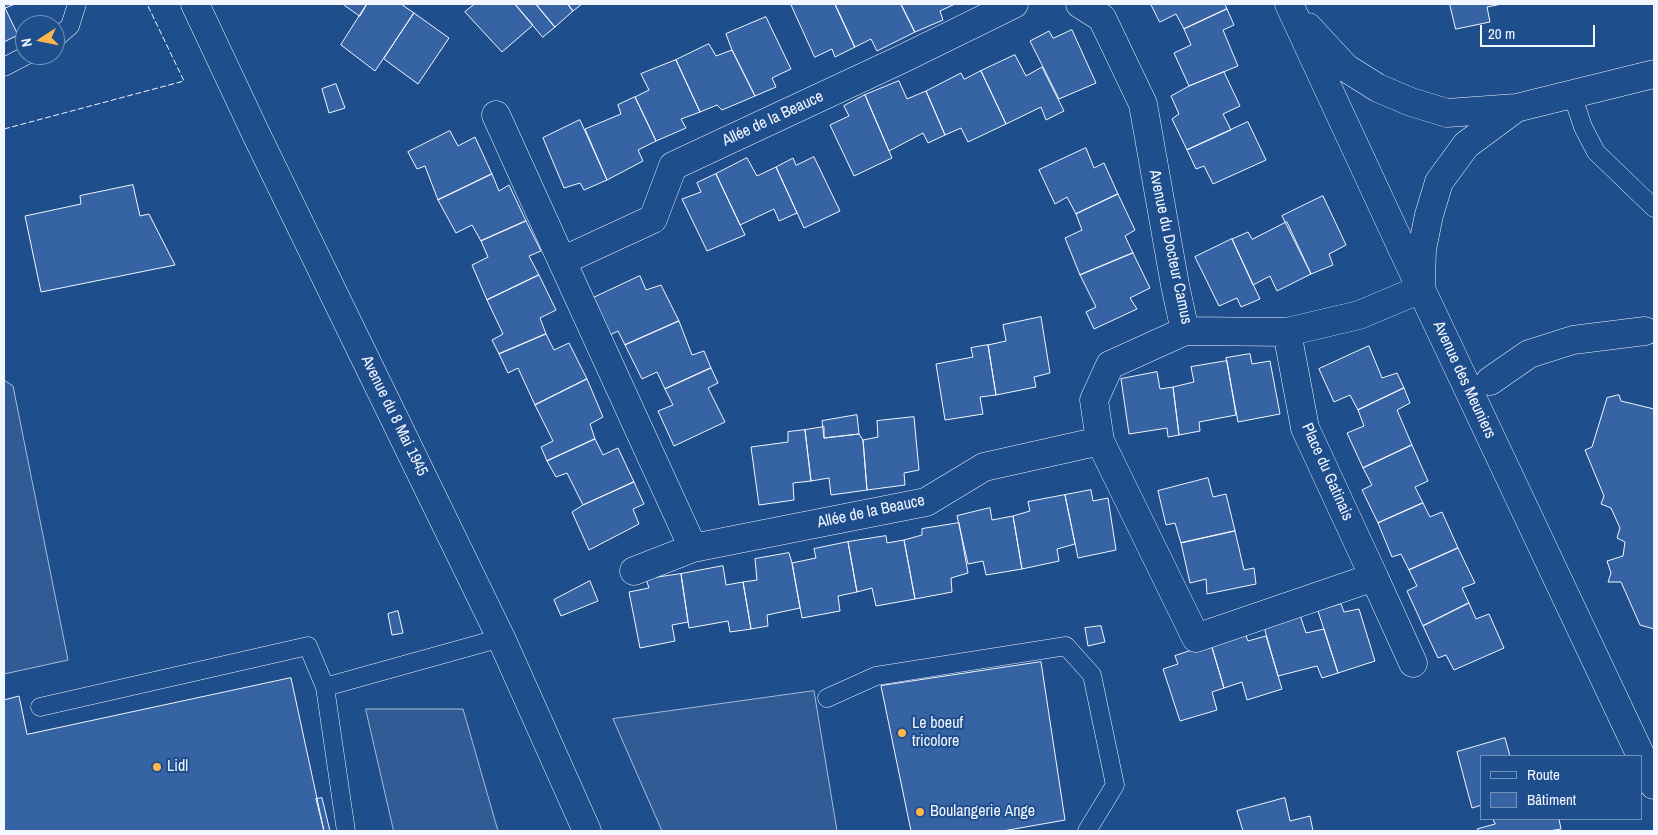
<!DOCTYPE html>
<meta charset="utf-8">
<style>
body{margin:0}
#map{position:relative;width:1658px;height:835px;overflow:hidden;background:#1f4e8c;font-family:"Archivo Narrow",sans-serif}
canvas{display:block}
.frame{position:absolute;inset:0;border:5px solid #f2f6ff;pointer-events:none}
.legend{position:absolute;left:1480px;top:755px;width:162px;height:65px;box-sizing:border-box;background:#1f4e8c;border:1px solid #7391ba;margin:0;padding:6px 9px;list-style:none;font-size:15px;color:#f2f6ff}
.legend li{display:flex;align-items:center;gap:10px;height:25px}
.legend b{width:25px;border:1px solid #7391ba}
.north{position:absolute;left:15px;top:15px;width:50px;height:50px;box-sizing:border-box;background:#1f4e8c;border:1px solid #7391ba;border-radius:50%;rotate:259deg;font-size:14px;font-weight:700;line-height:20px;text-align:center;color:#f2f6ff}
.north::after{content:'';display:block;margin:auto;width:18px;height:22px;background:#ffb74d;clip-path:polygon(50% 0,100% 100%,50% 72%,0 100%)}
.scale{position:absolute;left:1480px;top:25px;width:115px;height:22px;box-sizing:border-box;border:2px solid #f2f6ff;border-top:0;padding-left:6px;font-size:15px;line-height:18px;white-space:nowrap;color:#f2f6ff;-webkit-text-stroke:4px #1f4e8c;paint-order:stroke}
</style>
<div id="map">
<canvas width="1658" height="835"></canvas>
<div class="frame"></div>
<ul class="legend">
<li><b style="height:6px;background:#1f4e8c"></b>Route</li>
<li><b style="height:14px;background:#3563a3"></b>Bâtiment</li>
</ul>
<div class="north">N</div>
<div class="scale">20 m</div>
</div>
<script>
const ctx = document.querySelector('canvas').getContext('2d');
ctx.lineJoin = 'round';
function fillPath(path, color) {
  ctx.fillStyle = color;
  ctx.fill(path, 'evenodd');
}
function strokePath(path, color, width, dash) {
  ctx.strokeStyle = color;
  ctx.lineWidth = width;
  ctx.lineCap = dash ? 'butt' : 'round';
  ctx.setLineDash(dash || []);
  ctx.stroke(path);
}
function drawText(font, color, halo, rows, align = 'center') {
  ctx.font = font + ' "Archivo Narrow",sans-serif';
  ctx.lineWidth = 4;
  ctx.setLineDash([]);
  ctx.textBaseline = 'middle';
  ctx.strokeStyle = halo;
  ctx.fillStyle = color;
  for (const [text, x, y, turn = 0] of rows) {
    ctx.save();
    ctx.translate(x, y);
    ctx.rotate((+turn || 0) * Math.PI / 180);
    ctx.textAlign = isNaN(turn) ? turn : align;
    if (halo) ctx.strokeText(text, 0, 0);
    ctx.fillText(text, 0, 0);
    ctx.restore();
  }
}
const parking = new Path2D(`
 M4,380L13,386L68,660L4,674Z
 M814,691L837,831H662L613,719Z
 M366,709H463L498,831H394Z`);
const building = new Path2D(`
 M4,4H15L5,8L18,35L4,42Z
 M343,4H367L360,16Z
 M367,4H401L414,13L375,71L341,45Z
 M475,4H515L533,25L502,52L465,12Z
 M515,4H536L555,27L543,37Z
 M536,4H568L573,11L555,27Z
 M568,4H582L573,11Z
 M791,4H835L855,47L835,57L832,49L815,57Z
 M835,4H901L915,32L877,51L871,39L855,47Z
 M901,4H955L940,11L943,20L915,32Z
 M1151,4H1225L1227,9L1184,29L1176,14L1160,22Z
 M1450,4H1502L1487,7L1490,22L1456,29Z
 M1227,9L1234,25L1223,30L1238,66L1189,86L1174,53L1191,45L1184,29Z
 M414,13L449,38L418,84L384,59Z
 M766,17L791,69L772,78L776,87L755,96L732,50L726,34Z
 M1072,30L1096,83L1059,99L1030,41L1049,31L1053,38Z
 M709,44L716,56L732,50L755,96L722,110L717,105L700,112L676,60Z
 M1015,55L1026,76L1042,67L1064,111L1046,120L1041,107L1006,124L981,71Z
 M676,60L700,112L681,119L686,128L656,141L635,97L649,90L641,74Z
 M981,71L1006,124L968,142L961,128L945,135L926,91L961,73L964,79Z
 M1224,72L1240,106L1223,114L1231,130L1187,150L1172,119L1179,114L1171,96L1189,86Z
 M899,81L907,99L926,91L945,135L928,143L923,133L889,151L865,95Z
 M336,84L345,108L329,113L322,89Z
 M865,95L892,158L854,176L830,125L849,116L844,106Z
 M635,97L656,141L638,150L643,161L607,180L585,129L621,114L618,105Z
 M580,120L607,180L584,190L580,183L564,188L543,138Z
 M1248,122L1266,160L1213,184L1204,166L1196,169L1187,150Z
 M450,131L458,146L475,137L492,174L438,200L425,166L417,169L408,152Z
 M1086,148L1094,168L1104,163L1118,194L1076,214L1067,197L1055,204L1039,170Z
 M814,157L840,211L804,228L776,167L793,158L796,165Z
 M747,158L757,176L776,167L797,213L779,221L774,209L740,225L716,174Z
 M492,174L499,191L509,185L526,221L481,241L472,225L456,233L438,200Z
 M716,174L745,235L707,251L682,199L701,192L697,183Z
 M133,185L140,216L149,214L175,265L41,292L25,216L81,204L80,196Z
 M1118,194L1135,230L1125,236L1133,253L1080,275L1065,238L1082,230L1076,214Z
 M1323,196L1346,245L1329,254L1333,265L1311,274L1282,216Z
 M526,221L541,251L529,256L539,275L487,300L472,265L488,257L481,241Z
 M1287,222L1311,274L1277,291L1270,276L1253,285L1232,239L1248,232L1252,239Z
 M1232,239L1260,299L1241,307L1237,298L1219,306L1195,257Z
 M1133,253L1150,288L1130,298L1137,309L1094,329L1086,312L1096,307L1080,275Z
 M539,275L556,310L540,318L546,334L499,354L492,340L503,334L487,300Z
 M640,276L646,290L661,285L679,321L625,345L618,331L608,336L591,299Z
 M1041,317L1050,373L1034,377L1036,387L996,395L988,345L1006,341L1003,325Z
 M679,321L692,355L704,351L711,368L665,389L657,372L642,379L625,345Z
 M546,334L554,350L569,343L587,379L535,405L518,368L508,373L499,354Z
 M988,345L996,395L980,397L983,414L945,420L936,364L973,357L971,348Z
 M1369,346L1382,378L1397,373L1404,388L1358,410L1350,395L1334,402L1319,369Z
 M1250,354L1252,364L1270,361L1280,414L1238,422L1226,358Z
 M1227,361L1236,415L1199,422L1200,431L1179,435L1173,387L1194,382L1191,367Z
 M711,368L718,383L708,388L725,422L674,446L658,411L673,405L665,389Z
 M1157,372L1160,389L1173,387L1179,435L1168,437L1167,428L1129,434L1121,379Z
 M587,379L603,417L590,424L595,439L547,461L541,447L553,441L535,405Z
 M1404,388L1410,403L1397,410L1412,445L1363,468L1347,433L1364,426L1358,410Z
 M1619,395L1621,401L1654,409V629L1640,625L1621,582H1608L1611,573L1607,561L1623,556L1625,542L1617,538L1620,528L1611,508L1601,504L1604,496L1585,450L1592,447L1607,398Z
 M857,415L859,434L824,438L822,421Z
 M914,417L919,470L904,473L905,485L867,490L863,440L878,437L877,421Z
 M824,427V438L859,434L863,440L867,490L831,495L829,478L811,481L805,430Z
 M805,430L811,481L793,483L794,500L759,505L751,447L788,442V432Z
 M595,439L603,455L618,448L634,482L583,505L567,473L556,477L547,461Z
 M1412,445L1428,481L1415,487L1423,503L1378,523L1362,490L1372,485L1363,468Z
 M1208,478L1213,497L1226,494L1235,531L1181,543L1175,523L1166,525L1158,491Z
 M634,482L644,504L633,509L639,524L589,550L572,512L583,505Z
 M1091,490L1093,501L1108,498L1116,550L1078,558L1065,495Z
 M1065,495L1075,544L1057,549L1059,561L1022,569L1013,516L1030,511L1028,502Z
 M1423,503L1430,517L1442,512L1458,548L1409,570L1401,554L1392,557L1378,523Z
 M990,508L992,520L1013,516L1022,569L986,575L983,561L968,564L957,516Z
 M959,523L968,573L951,578L952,592L915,599L904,540L922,535V529Z
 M1235,531L1244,570L1254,568L1256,584L1207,594L1206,579L1190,583L1181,543Z
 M886,536L887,543L904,540L915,599L876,606L872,588L857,592L848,542Z
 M848,542L857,592L838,596L840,611L802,618L792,563L816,558L814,549Z
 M1458,548L1475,583L1462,588L1469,603L1423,626L1407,591L1417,586L1409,570Z
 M789,553L792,563L800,608L767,615L768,626L751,629L743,582L757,580L755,559Z
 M723,566L726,585L743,582L751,629L730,632L728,621L689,628L681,574Z
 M681,574L688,622L672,625L675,641L640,648L629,592L649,588L646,579Z
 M590,581L598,601L561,616L554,600Z
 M1469,603L1476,619L1489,614L1504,648L1454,670L1446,655L1438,658L1423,626Z
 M1341,604L1344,612L1359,609L1375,661L1338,673L1318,611Z
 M398,611L403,633L392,635L388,614Z
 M1300,615L1306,633L1324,629L1338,673L1322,678L1317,666L1278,676L1264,627Z
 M1101,626L1105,642L1088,646L1085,628Z
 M1245,633L1248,641L1266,636L1282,689L1247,700L1242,682L1224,688L1211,644Z
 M1211,644L1224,688L1212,692L1217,710L1180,721L1163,669L1178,664L1175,656Z
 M1041,662L1065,820L1003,831H911L881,686Z
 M291,678L324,831H4V700L19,696L27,734Z
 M1505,738L1510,756H1482V805L1472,808L1457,752Z
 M322,798L330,831H324L316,799Z
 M1285,798L1290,821L1310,816L1313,831H1243L1237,811Z
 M1493,819H1559L1561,829L1549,831H1478L1477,829L1495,824Z`);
const lane = new Path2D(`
 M55,39L70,26L77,4
 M4,67L27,55
 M1572,94L1583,127L1596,152L1654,208
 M827,698L876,676L1066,646L1092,675L1115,785L1087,831
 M40,707L308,646L325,687
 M346,831L325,687L501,638`);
const street = new Path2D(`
 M1014,4L902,59L673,166L653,219L562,261L693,548L926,502L984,467L1100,441L1094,400L1110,365L1185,331
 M1080,4L1102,18L1143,104L1175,285L1185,331L1287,332L1359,315L1421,289
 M1289,4L1421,289L1641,756
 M1308,27L1346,68L1378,88L1411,102L1447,113L1516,108L1654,74
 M496,115L562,261
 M1421,283L1422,249L1429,215L1439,182L1466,145L1516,108
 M1490,381L1529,354L1573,340L1645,331
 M1100,441L1196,638L1374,577L1305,428L1287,332
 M634,571L693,548
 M1374,577L1413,663
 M1642,758L1654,785`);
const primary = new Path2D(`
 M195,4L257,136L501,638L587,831`);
const fence = new Path2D(`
 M4,129L184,81L147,4`);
const markers = [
 [902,733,5,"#ffb74d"],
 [157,767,5,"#ffb74d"],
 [920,812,5,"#ffb74d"]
];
const streetNames = [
 ["Allée de la Beauce",773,119,-25],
 ["Avenue du Docteur Camus",1170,247,78],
 ["Avenue des Meuniers",1464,380,65],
 ["Avenue du 8 Mai 1945",394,416,64],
 ["Place du Gatinais",1327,472,66],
 ["Allée de la Beauce",871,512,-12]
];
const poiNames = [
 ["Le boeuf",912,724],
 ["tricolore",912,742],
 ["Lidl",167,767],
 ["Boulangerie Ange",930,812]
];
fillPath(parking, '#305b95');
strokePath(parking, '#a8bbd7', 1);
fillPath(building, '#3563a3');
strokePath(building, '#f2f6ff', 1);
strokePath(lane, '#f2f6ff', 19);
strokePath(street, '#f2f6ff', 29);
strokePath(primary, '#f2f6ff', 29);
strokePath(lane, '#1f4e8c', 18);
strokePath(street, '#1f4e8c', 28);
strokePath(primary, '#1f4e8c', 28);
strokePath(fence, '#f2f6ff', 1, [6, 2.5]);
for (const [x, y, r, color] of markers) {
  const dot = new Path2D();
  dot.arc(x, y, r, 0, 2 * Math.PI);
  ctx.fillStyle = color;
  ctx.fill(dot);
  strokePath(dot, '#1f4e8c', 2);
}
drawText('16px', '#f2f6ff', '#1f4e8c', streetNames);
drawText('16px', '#f2f6ff', '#1f4e8c', poiNames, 'left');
</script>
